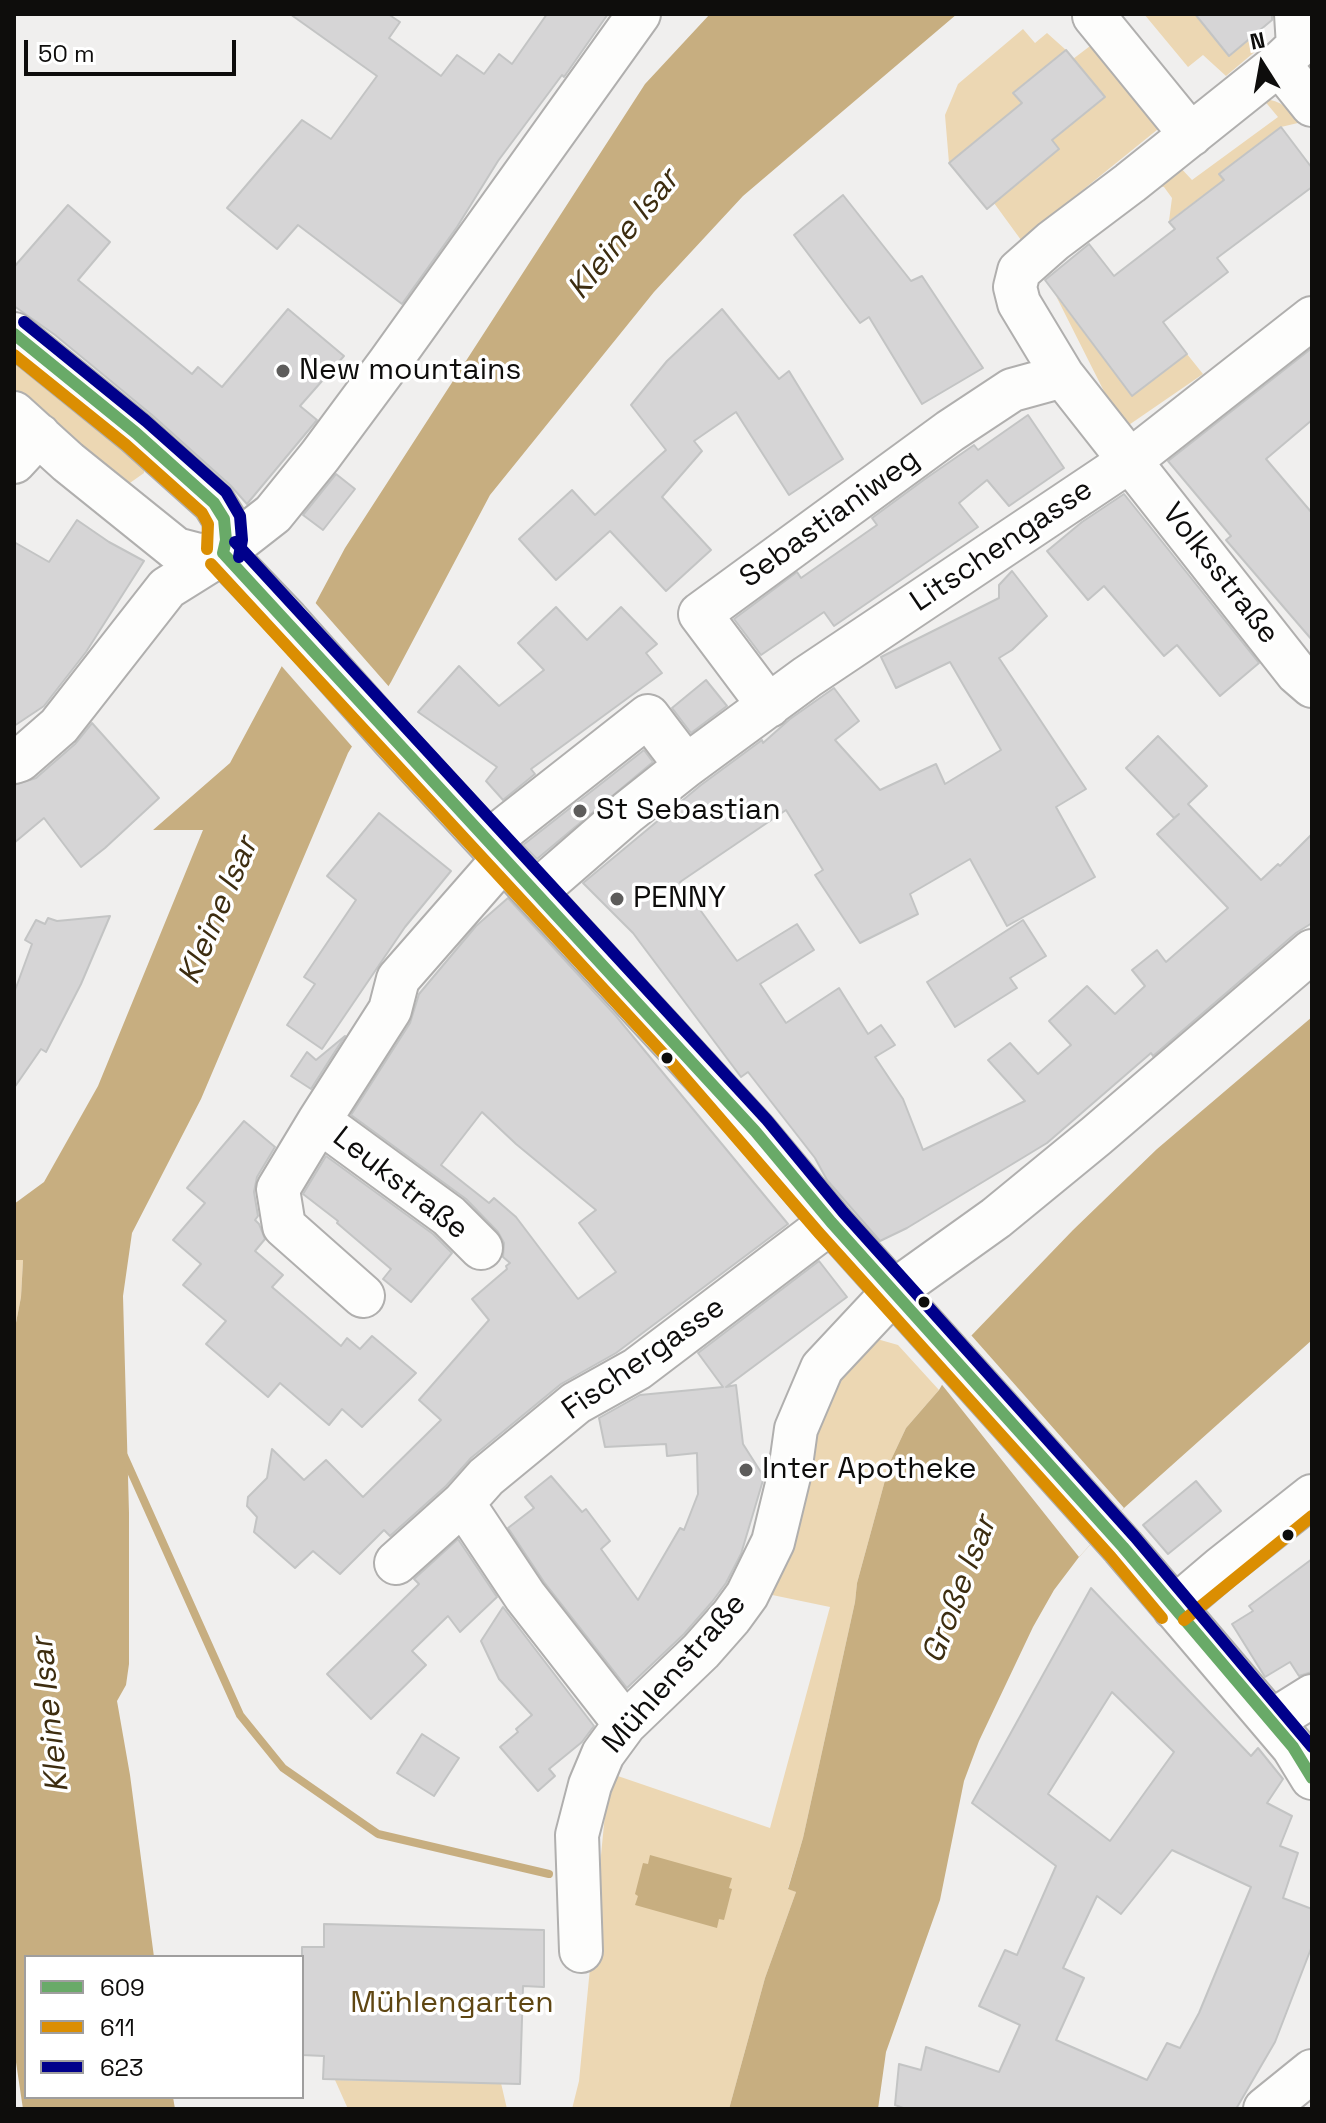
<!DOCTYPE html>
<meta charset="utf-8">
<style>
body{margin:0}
#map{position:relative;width:1326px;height:2123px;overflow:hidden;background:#f0efee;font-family:"Space Grotesk",sans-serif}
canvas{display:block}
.frame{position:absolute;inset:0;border:16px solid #0e0d0c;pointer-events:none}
.legend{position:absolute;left:24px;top:1955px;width:280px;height:144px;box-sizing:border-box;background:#fff;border:2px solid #9f9e9e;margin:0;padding:10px 14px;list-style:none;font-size:24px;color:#0e0d0c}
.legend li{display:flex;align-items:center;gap:16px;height:40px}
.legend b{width:40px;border:2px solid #9f9e9e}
.north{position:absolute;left:1222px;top:24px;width:80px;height:80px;-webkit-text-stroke:6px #fff;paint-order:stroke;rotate:349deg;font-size:22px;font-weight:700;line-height:32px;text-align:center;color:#0e0d0c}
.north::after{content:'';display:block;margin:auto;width:28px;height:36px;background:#0e0d0c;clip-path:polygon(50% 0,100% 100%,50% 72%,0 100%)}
.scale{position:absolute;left:24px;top:40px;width:212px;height:36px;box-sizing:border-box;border:4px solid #0e0d0c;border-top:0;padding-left:10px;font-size:24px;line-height:28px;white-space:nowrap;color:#0e0d0c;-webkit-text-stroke:6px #fff;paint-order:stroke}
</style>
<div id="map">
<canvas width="1326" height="2123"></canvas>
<div class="frame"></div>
<ul class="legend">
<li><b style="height:10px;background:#69aa68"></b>609</li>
<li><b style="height:10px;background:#db8e02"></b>611</li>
<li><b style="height:10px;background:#00008b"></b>623</li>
</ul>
<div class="north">N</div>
<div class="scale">50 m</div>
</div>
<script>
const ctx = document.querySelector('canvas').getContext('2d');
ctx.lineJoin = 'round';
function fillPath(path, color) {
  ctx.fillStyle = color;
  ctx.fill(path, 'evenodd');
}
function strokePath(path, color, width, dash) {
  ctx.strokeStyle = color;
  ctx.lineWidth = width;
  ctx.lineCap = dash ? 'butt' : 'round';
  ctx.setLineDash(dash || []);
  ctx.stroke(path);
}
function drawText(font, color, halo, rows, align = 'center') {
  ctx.font = font + ' "Space Grotesk",sans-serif';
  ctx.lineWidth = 7;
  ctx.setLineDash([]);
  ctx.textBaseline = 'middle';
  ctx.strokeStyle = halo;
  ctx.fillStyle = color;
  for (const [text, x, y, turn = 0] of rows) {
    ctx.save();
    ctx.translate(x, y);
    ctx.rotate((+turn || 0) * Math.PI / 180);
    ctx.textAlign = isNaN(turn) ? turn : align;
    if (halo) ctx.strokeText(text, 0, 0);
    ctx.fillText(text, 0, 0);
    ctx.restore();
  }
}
const green = new Path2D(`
 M1144,14H1195L1229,55L1255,34L1264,44L1226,76L1203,55L1188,67Z
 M1023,29L1035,43L1047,33L1066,50L1013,93L1022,103L949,163L945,115L958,84Z
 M1094,43L1168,121L1021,240L994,203L1059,149L1052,140L1105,97L1073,59Z
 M1263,99C1281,100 1291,110 1302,122L1281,127L1219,174L1224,180L1169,221L1172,198L1164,187L1152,185L1178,165L1192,180L1278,117Z
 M1056,296L1132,395L1187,354L1203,374L1123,429Z
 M14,352L144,462V473L127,485L118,483L14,392Z
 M14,1260H23L21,1297L14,1333Z
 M877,1339L898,1345L939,1390L906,1428L890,1462L857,1583L855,1602L803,1838L788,1888L796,1892L765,1978L729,2109H572L579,2081L609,1773L770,1828L830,1607L753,1591L816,1417L844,1362Z
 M335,2080L501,2083L507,2109H348Z`);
const water = new Path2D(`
 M710,14H957L743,196L654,292L490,495L391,682L348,753L201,1099L132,1233L123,1296L129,1513V1664L126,1685L117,1701L130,1775L154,1957H26V2097H173L175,2109H23L14,2049V1333L21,1297L23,1260H14V1204L44,1182L98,1086L203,830H153L230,763L345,548L645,84Z
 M1312,1017V1340L1124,1508L1079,1557L1054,1590L1033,1627L979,1741L964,1781L940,1900L886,2052L878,2109H729L765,1978L796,1892L788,1889L803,1838L855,1602L857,1583L890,1462L906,1428L939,1390L970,1337L1073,1230L1157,1149Z
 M650,1855L732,1878L729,1888L732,1889L724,1920L719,1919L717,1928L635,1905L638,1896L635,1894L643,1863L648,1864Z`);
const pier = new Path2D(`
 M312,599L391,689L355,750L278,662Z
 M971,1335L1124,1508L1079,1557L939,1381Z`);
const stream = new Path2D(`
 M124,1456L240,1715L283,1768L378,1834L549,1874`);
const building = new Path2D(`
 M290,14H388L400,22L389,38L441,76L457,55L484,74L499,54L512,64L547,14H608L564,77L562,75L498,161L457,227L402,304L298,225L277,249L227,208L302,120L331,139L377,76Z
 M1195,14H1272V20L1229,56Z
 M1066,50L1105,97L1052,140L1059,149L987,209L949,163L1022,103L1013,93Z
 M1281,127L1312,168V187L1217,258L1228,272L1163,322L1187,354L1132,396L1045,280L1089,244L1114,276L1175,229L1169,222L1224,180L1219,174Z
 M843,195L911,281L922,276L983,368L922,404L869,317L860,323L794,235Z
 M68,205L110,242L78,280L192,374L198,367L222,387L288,309L344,356L300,406L317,420L247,504L230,485L152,415L55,335L14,306V267Z
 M722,309L779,379L789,371L843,459L789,495L736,412L694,441L702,451L662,497L711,550L666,591L610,531L556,580L519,539L572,490L595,515L666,450L631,405L667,361Z
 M1312,348V420L1266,459L1312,513V640L1226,540L1231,536L1168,461Z
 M1028,415L1064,468L1009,506L987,480L959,503L978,527L834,626L824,612L761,655L734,619L797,572L801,578L877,525L872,518L925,479L974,445L978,450Z
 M336,474L355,489L323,530L303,515Z
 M1124,494L1259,663L1220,696L1177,645L1164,656L1104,586L1088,600L1047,551L1082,522Z
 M77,520L109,542L144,561L86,652L44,706L14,726V542L49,562Z
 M1012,571L1047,616L1012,650L999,658L1086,789L1056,807L1095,877L1007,926L970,859L910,894L918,914L860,943L815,875L823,870L786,810L680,882L737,961L797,924L814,950L760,984L786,1023L839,988L868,1034L881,1025L895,1045L875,1057L903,1099L923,1150L1025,1101L988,1060L1010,1043L1038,1074L1071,1045L1049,1021L1087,986L1115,1014L1145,986L1132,970L1157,950L1166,962L1228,908L1157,834L1179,814L1174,818L1126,768L1158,736L1207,786L1188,804L1261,880L1278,864L1280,866L1312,834V923L1296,933L1153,1056L1151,1053L1047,1143L907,1228L880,1241L827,1180L815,1158L748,1072L741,1077L633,933L583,883L701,785L762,740L763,743L790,719L834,688L859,721L835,740L880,790L936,764L945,784L1001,750L950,662L896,688L881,657L999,598V585Z
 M556,607L587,640L621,607L657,644L646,653L662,673L531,769L535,774L503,800L486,781L497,767L418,712L459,666L499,706L544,670L518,643Z
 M706,680L727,706L691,733L672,708Z
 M92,723L159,798L105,848L81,867L44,818L14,843V785L36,778L75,744Z
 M644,750L653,762L537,859L523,845Z
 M379,813L451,871L405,927L322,1049L287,1025L315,984L304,977L356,900L327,876Z
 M508,898L616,1016L788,1224L616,1353L561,1384L471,1458L446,1486L390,1536L384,1530L340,1574L313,1551L295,1568L254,1532L257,1517L247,1506L248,1497L267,1478L272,1449L304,1480L326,1460L363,1497L441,1420L419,1400L489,1320L472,1299L507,1269L506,1266L510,1263L503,1257L504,1243L498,1232L466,1199L351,1115L410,1023L419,994L476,926ZM482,1112L516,1144L596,1210L579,1223L616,1272L578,1299L516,1217L494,1198L489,1203L441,1165Z
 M110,916L81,984L46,1052L41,1049L14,1088V993L32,944L25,940L36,920L45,924L48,918L57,921Z
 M1023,920L1046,956L1010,978L1017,988L955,1027L927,982Z
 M345,1036L311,1089L291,1076L307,1052L316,1060Z
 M244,1121L275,1147L257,1177L254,1192L258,1216L255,1220L259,1224L265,1239L255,1251L283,1275L272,1287L341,1346L347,1338L360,1349L372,1336L416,1373L362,1427L342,1409L329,1425L280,1383L268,1397L206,1344L226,1321L183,1285L201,1264L173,1240L205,1203L187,1188Z
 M326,1156L433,1234L452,1253L411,1302L383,1279L391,1269L337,1223L338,1221L303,1194Z
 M819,1261L847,1297L726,1387L736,1385L743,1444L764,1477L741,1554L726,1583L712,1602L684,1634L627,1688L544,1582L508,1528L534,1508L525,1497L551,1476L582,1512L586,1509L610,1541L601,1549L638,1600L680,1528L684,1530L698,1494L697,1453L667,1456L666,1444L605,1447L599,1418L640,1395L723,1387L698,1353Z
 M1196,1481L1221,1511L1168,1554L1143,1525Z
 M458,1539L497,1597L460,1632L448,1616L412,1651L426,1665L371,1719L327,1674L419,1584L414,1579Z
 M1312,1559V1672L1299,1676L1290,1662L1265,1677L1232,1624L1253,1611L1249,1606Z
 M1091,1588L1251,1756L1258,1748L1283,1779L1267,1803L1292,1816L1280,1846L1298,1853L1283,1898L1312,1909V1946L1275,2042L1236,2109H906L895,2105L899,2064L921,2070L926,2047L999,2072L1020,2025L979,2006L1005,1950L1017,1955L1056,1866L972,1803ZM1112,1692L1174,1752L1110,1841L1048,1794ZM1172,1850L1251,1887L1199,2013L1180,2048L1167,2043L1147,2080L1056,2040L1084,1978L1063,1968L1097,1896L1121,1914Z
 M503,1607L594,1726L582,1742L549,1769L555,1776L538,1791L500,1747L518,1732L516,1729L532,1715L499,1679L481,1641Z
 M422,1734L459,1758L434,1796L397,1773Z
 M324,1924L544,1930V1987L523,1986L520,2084L323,2079L324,2056L302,2055V1947H324Z`);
const minor = new Path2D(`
 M1094,16L1191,135
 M1279,64L1298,46L1296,14
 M1312,105L1279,64L1130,183L1053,241L1019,271L1015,287L1019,303L1063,376L1297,673L1312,686
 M14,334L136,433L214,503L224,519L226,540L223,553
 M14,413L68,462L176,549L199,555L223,553
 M14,462L39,435
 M223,553L287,620L394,740L755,1131L831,1222L1123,1547L1293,1747L1312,1778
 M769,706L700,614L950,431L1012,390L1063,376
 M14,762L20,760L59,726L167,588L223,553L273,514L320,456L389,363L639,14
 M489,841L648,716L686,766
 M536,892L628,812L686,766L807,677L1131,460L1312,318
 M319,1121L278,1189L284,1226L363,1296
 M481,1248L449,1216L319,1121L390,1010L398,979L504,858
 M396,1563L463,1503
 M1174,1608L1221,1568L1312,1496
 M1272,1721L1312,1696
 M625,1724L525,1596L463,1503L486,1477L576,1403L637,1369L831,1222
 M581,1951L577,1835L590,1785L603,1754L625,1724L701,1651L731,1617L747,1595L773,1542L790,1472L796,1429L822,1368L894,1291L996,1218L1096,1136L1312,951
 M1265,2109L1312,2071`);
const bus1 = new Path2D(`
 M14,334L136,433L214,503L224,519L226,540L223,553
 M223,553L755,1131L831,1222L1123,1547L1293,1747L1312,1778`);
const bus2 = new Path2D(`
 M14,355L126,445L202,513L208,524L207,549
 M211,564L671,1062L819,1233L1111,1557L1162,1618
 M1184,1620L1312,1516`);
const bus3 = new Path2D(`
 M24,322L146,421L226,492L240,516L242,540L239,557
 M235,542L767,1120L843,1212L1135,1537L1312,1747`);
const markers = [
 [283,371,8,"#5d5c5b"],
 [580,811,8,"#5d5c5b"],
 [617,899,8,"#5d5c5b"],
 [667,1058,7,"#0e0d0c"],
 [924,1302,7,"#0e0d0c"],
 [746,1470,8,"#5d5c5b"],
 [1288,1535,7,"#0e0d0c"]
];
const poiNames = [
 ["New mountains",299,371],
 ["St Sebastian",596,811],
 ["PENNY",633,899],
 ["Inter Apotheke",762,1470]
];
const streetNames = [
 ["Sebastianiweg",830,519,-36],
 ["Litschengasse",1002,546,-34],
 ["Volksstraße",1220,574,52],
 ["Leukstraße",400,1184,38],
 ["Fischergasse",644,1359,-35],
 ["Mühlenstraße",675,1674,-49]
];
const parkNames = [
 ["Mühlengarten",452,2004]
];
const waterNames = [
 ["Kleine Isar",624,235,-51],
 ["Kleine Isar",219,911,-67],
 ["Große Isar",960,1590,-69],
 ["Kleine Isar",51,1715,-96]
];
fillPath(green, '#ecd7b3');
fillPath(water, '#c7ae80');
fillPath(pier, '#f0efee');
strokePath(stream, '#c7ae80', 8);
fillPath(building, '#d6d5d6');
strokePath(building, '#c3c4c4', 2);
strokePath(minor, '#b0afae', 46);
strokePath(minor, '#fdfdfc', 42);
strokePath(bus1, '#69aa68', 12);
strokePath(bus2, '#db8e02', 12);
strokePath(bus3, '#00008b', 12);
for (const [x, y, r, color] of markers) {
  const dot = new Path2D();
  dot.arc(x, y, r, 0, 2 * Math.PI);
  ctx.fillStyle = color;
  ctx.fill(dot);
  strokePath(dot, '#fff', 3);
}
drawText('30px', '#0e0d0c', '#fff', poiNames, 'left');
drawText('30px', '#0e0d0c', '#fff', streetNames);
drawText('30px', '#5f4612', '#fff', parkNames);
drawText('italic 32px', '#3d2d10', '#fff', waterNames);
</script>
